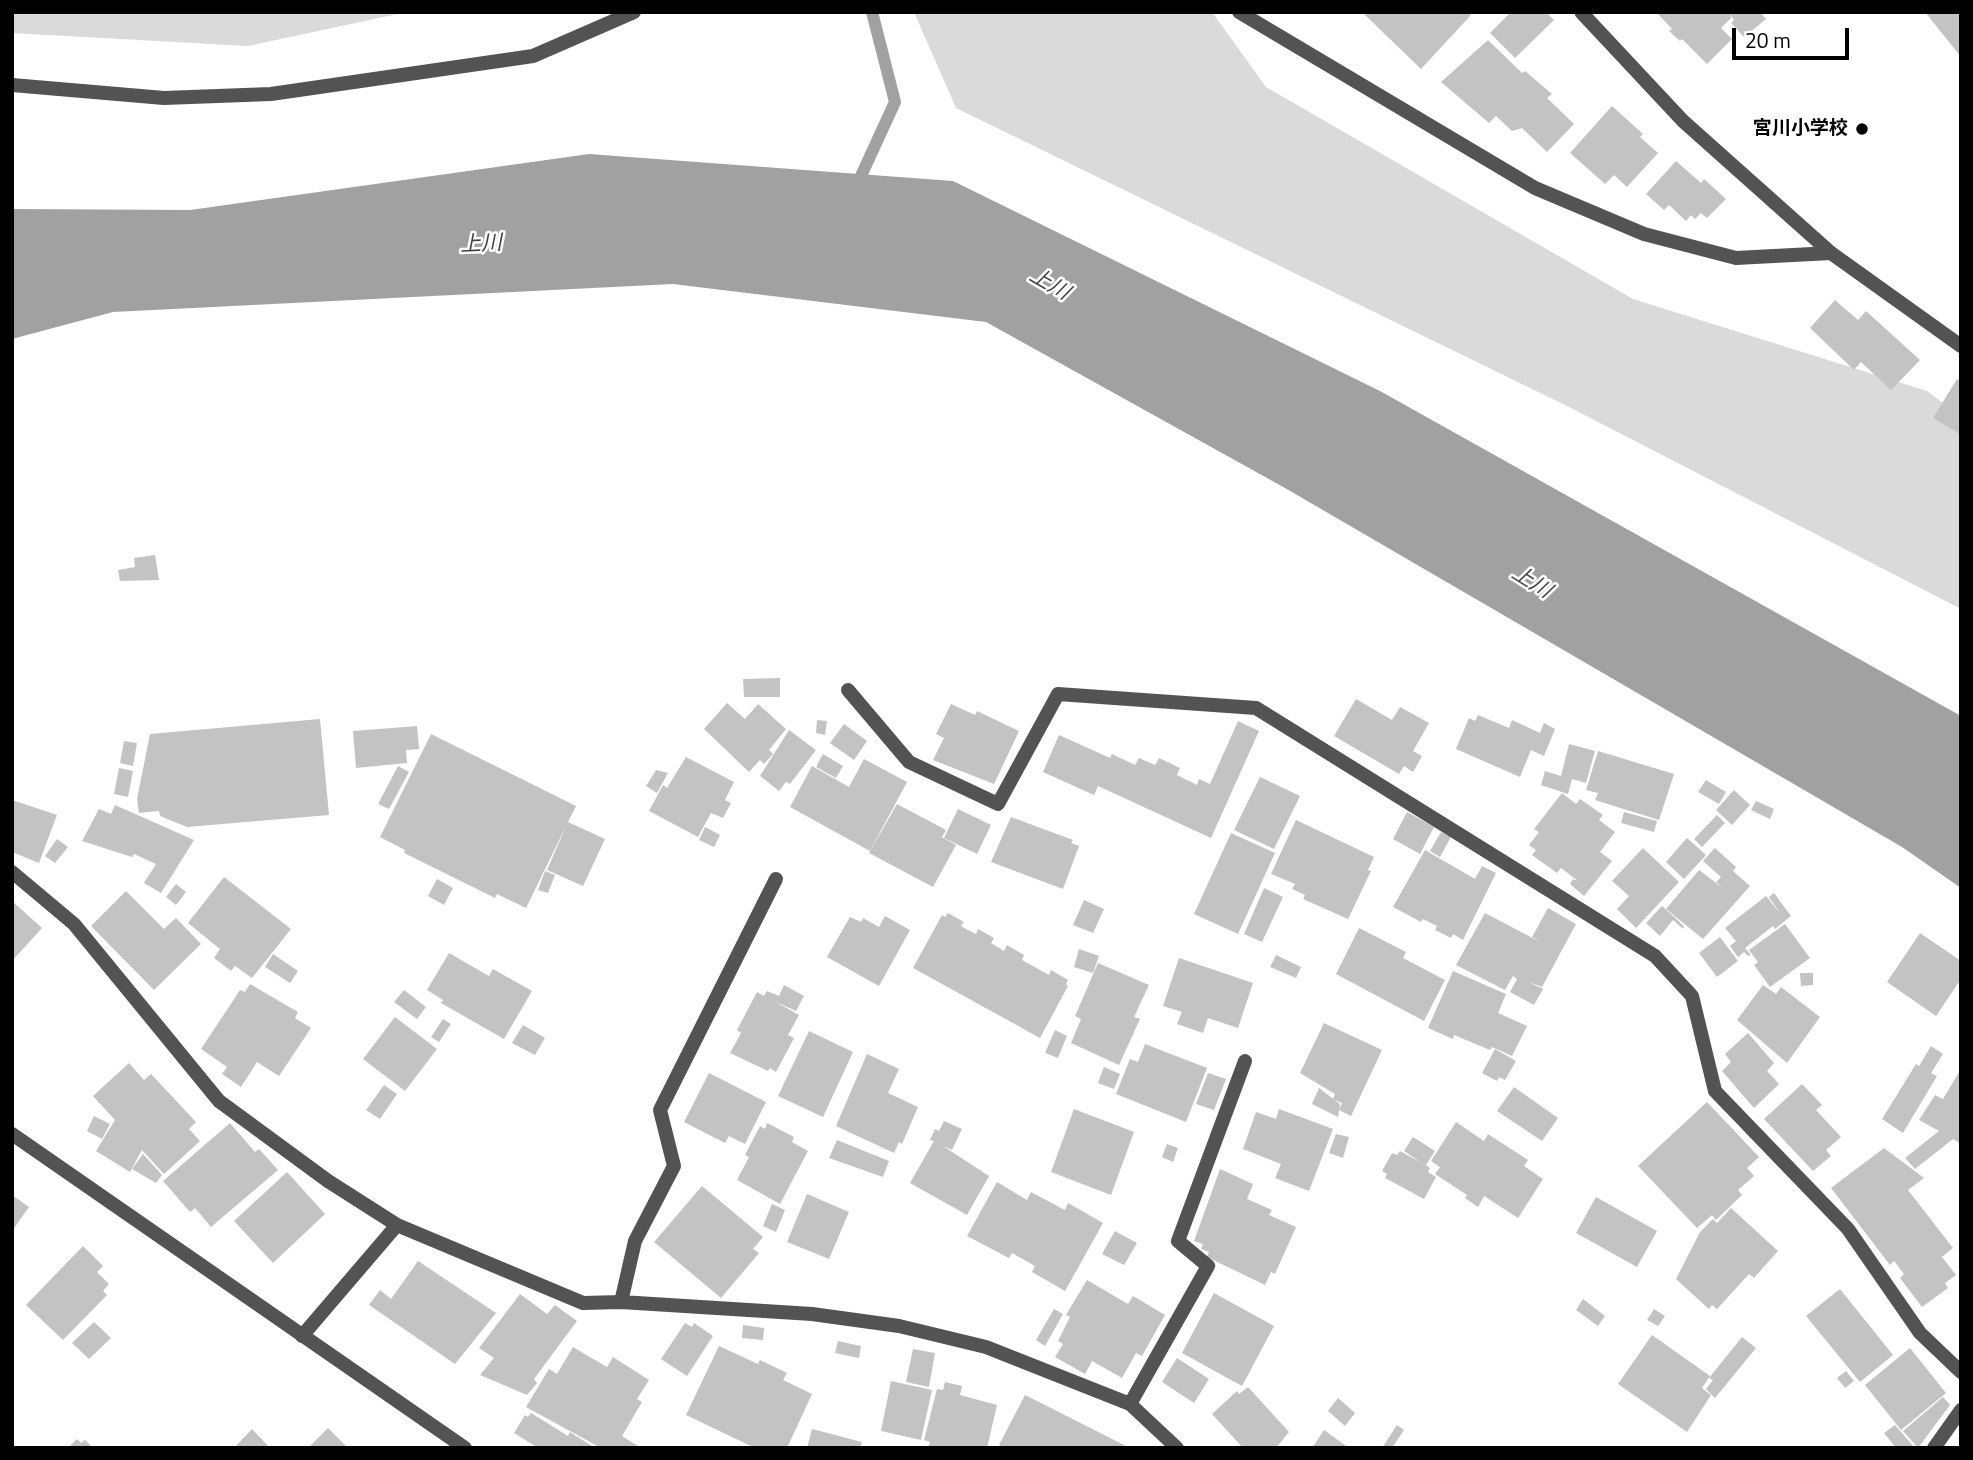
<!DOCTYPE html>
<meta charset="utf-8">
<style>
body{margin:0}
#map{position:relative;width:1973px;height:1460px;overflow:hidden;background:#fff;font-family:"Titillium Web",sans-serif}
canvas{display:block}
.frame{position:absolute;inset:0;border:14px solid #000;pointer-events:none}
.scale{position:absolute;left:1732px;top:28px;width:117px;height:32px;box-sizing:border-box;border:4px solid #000;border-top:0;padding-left:9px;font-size:21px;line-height:24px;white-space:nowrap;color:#000;-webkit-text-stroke:5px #fff;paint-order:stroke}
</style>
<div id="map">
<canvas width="1973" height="1460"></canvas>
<div class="frame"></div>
<div class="scale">20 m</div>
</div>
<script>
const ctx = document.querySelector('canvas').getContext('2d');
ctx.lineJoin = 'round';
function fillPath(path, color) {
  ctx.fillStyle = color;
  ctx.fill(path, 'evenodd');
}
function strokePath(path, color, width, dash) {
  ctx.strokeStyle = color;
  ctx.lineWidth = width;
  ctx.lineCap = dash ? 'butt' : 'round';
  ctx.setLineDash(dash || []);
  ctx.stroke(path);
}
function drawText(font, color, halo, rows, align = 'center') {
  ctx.font = font + ' "Titillium Web","Noto Sans JP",sans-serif';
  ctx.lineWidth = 5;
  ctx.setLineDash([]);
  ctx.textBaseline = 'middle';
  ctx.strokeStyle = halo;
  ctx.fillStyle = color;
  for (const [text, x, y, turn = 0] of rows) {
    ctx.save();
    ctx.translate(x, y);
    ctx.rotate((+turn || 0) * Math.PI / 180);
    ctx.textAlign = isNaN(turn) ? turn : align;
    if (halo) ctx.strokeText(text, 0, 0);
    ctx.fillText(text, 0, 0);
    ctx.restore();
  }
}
const green = new Path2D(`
 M12,12H407L248,46L12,33Z
 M914,12H1212L1266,87L1633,299L1927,391L1961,417V609L1569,407L956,108Z`);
const water = new Path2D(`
 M589,154L953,181L1380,391L1961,716V888L1902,847L1285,488L986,322L673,284L113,312L12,339V209L190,210Z`);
const stream = new Path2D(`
 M855,189L895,102L872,12`);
const building = new Path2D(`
 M1362,12H1468L1471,15L1421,69Z
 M1511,12H1546L1554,20L1515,58L1490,33Z
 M1656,12H1760L1766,19L1744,37L1731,23L1734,20L1730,14L1731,18L1721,28L1732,39L1707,64L1682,39L1680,41L1669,31L1672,29Z
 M1925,12H1961V57Z
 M1488,40L1522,73L1525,71L1552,94L1547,98L1574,124L1547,152L1522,128L1512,131L1496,116L1489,123L1441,82Z
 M1612,106L1643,134L1640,137L1658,153L1627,187L1614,175L1605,184L1570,153Z
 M1676,161L1701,183L1704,179L1726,199L1707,218L1701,213L1695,219L1691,215L1686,221L1669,205L1664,210L1646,194Z
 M1835,300L1858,320L1866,311L1920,360L1891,390L1861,362L1854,370L1810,328Z
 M1957,379L1961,381V435L1933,418Z
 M155,555L159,580L120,581L118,570L135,567L134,558Z
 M780,678V697H744L743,679Z
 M1356,699L1392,720L1400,707L1429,723L1413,751L1422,756L1413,772L1404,766L1399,774L1334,736Z
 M727,703L745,719L758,704L786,729L769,750L773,754L764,764L760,760L749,772L704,729Z
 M951,704L975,715L977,711L1019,731L994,784L933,760L944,738L936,734Z
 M1478,715L1509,728L1512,720L1540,733L1544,723L1555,729L1544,756L1531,750L1520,777L1456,749L1469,718L1475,721Z
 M320,719L329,815L187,827L160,816L159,811L139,813L137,799L150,734Z
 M817,720L827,721L825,735L816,733Z
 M1238,721L1259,731L1211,838L1098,786L1094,795L1043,772L1059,735L1110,758L1112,754L1135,765L1139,758L1155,765L1159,758L1180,768L1177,775L1197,785L1199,779L1210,784Z
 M844,724L867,741L854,760L830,743Z
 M417,726L419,749L406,750L407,763L356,768L353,731Z
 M789,730L816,750L790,784L786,782L779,791L760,776Z
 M431,734L576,806L568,822L605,839L583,886L547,870L567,824L526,908L497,894L495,898L404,853L405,850L380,837Z
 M124,741L137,743L133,766L120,763Z
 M1569,744L1595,751L1586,783L1572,779L1568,794L1541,785L1545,771L1561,776Z
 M1598,751L1674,774L1659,820L1595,800L1598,793L1586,790Z
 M823,754L843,766L836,778L816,767Z
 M686,757L734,782L725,800L731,803L723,818L711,813L698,837L649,811L663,785L667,788Z
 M864,759L907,782L870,851L790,807L812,766L849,787Z
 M398,766L409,772L389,809L378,804Z
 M119,768L133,771L128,797L114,794Z
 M656,770L668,773L657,793L646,786Z
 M1260,777L1300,796L1274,849L1234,830Z
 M1706,780L1726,792L1719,804L1698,792Z
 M1734,790L1750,805L1732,825L1716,810Z
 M1562,793L1576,804L1580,799L1603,815L1599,820L1615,832L1600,852L1612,861L1584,896L1570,884L1573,879L1578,881L1561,868L1557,873L1532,855L1536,850L1529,845L1539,832L1534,829Z
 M12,800L57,815L39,863L12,852Z
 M1756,801L1774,809L1770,819L1751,810Z
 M897,804L946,830L942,837L938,835L956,845L933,887L869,853Z
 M115,805L194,840L161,893L144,883L156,864L134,854L132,857L82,841L99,809L111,814Z
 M958,809L991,825L977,854L944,838Z
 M1407,812L1434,827L1420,854L1393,839Z
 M1624,812L1657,821L1654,832L1621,823Z
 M1717,815L1725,823L1702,847L1694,839Z
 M1011,817L1073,840L1071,843L1079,846L1063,889L991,862Z
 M1296,820L1374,857L1368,870L1371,871L1348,919L1303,899L1305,895L1292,889L1295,884L1271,874Z
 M705,827L720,835L714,847L699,840Z
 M1441,832L1451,837L1440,857L1430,851Z
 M1231,833L1275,853L1238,934L1194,914Z
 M1687,838L1706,855L1684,879L1666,862Z
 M57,839L68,847L55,863L45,856Z
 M1643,848L1679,882L1636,928L1617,909L1629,896L1612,881Z
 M1715,848L1736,867L1733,871L1750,886L1703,939L1666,909L1699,870L1724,889L1716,882L1721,877L1703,861Z
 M1425,850L1475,879L1482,866L1496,873L1463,940L1453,934L1451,938L1435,930L1437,926L1423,919L1421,922L1393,907Z
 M545,871L555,875L548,893L538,890Z
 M224,877L291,929L252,978L235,966L231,971L214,958L220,949L188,923Z
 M437,879L453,888L444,905L428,896Z
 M176,884L186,892L176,905L166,897Z
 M1264,888L1283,897L1262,942L1244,934Z
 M126,891L164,929L176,918L201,944L154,990L91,926Z
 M1774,893L1791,916L1775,929L1773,926L1745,948L1751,955L1748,956L1744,952L1738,957L1730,946L1736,941L1725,928L1766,896L1780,913L1769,897Z
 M1084,900L1104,909L1093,933L1073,925Z
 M12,901L42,928L12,961Z
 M1662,906L1684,926L1683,929L1673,920L1660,936L1646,923Z
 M1548,908L1576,924L1542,987L1529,982L1543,989L1534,1005L1510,992L1517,979L1513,976L1505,990L1456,965L1485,913L1544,944L1532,937Z
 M948,913L964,922L961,926L964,928L976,934L978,929L994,938L991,943L1004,951L1007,945L1024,955L1022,960L1049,975L1051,970L1068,980L1066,984L1068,986L1040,1038L913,968L942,915L945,917Z
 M885,916L910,930L879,986L827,957L850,917L861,922L863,918L879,927Z
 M1785,924L1810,958L1770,987L1754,965L1758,962L1749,950Z
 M1359,928L1406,952L1403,958L1445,980L1424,1021L1336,974Z
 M1920,933L1961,961V979L1936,1016L1887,982Z
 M1720,937L1738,961L1717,977L1699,953Z
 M1079,949L1099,956L1093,973L1074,967Z
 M449,953L489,976L493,969L532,991L504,1039L441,1003L443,1000L427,990Z
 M273,954L298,971L290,983L265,967Z
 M1276,955L1301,967L1296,978L1270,967Z
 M1179,958L1253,983L1238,1028L1208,1018L1203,1033L1177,1024L1182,1012L1163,1006Z
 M1098,963L1149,985L1134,1017L1140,1019L1119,1065L1071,1043L1081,1019L1075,1016Z
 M1453,971L1506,994L1498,1013L1527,1026L1512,1056L1492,1047L1490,1050L1454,1035L1453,1039L1428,1028Z
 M1800,973H1813V985L1801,986Z
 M250,984L298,1012L295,1018L311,1028L279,1076L257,1062L241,1087L222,1074L227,1067L201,1049L240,990L245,992Z
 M784,985L804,996L796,1011L776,1002L799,1015L788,1035L794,1038L776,1072L770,1068L768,1071L730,1053L741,1033L737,1030L757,992L764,996L767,991L779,996Z
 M1763,985L1776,994L1781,987L1820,1017L1787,1063L1737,1020Z
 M404,990L426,1007L417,1019L394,1002Z
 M395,1017L437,1049L405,1091L363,1059Z
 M443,1019L451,1024L439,1042L431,1037Z
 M1324,1023L1382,1050L1351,1116L1339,1110L1342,1103L1333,1099L1335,1094L1300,1073Z
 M523,1025L545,1038L535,1055L512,1043Z
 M1055,1030L1067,1036L1058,1058L1045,1053Z
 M809,1031L853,1052L823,1117L778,1096Z
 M1748,1033L1774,1063L1767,1071L1779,1084L1754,1108L1722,1071L1731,1062L1725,1054Z
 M1145,1044L1207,1068L1186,1122L1116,1094L1130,1059L1138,1062Z
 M1931,1046L1943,1054L1931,1073L1937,1076L1903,1133L1882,1119L1916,1064L1919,1066Z
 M1495,1049L1516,1061L1505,1080L1499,1077L1497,1081L1482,1073Z
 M867,1054L899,1069L888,1093L918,1107L902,1144L899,1142L894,1153L836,1126Z
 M129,1063L144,1080L151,1074L196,1122L189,1129L200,1141L164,1174L142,1150L130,1172L96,1151L115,1120L93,1096Z
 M1104,1067L1120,1074L1114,1089L1098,1083Z
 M1961,1069V1144L1953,1139L1915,1169L1905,1158L1939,1131L1919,1120L1935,1095L1943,1099Z
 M709,1073L766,1102L745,1144L729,1136L725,1143L684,1122Z
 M1208,1073L1226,1079L1214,1110L1196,1104Z
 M1802,1084L1822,1105L1816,1110L1841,1137L1826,1150L1831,1156L1813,1171L1764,1119Z
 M384,1085L397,1094L380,1119L366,1110Z
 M1514,1087L1558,1118L1542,1141L1497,1111Z
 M1319,1088L1340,1104L1338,1117L1312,1104Z
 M1707,1102L1759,1157L1747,1168L1754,1176L1738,1190L1742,1195L1716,1220L1712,1215L1697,1228L1638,1166Z
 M1074,1109L1134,1132L1111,1195L1051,1172Z
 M1279,1109L1333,1129L1309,1191L1275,1178L1281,1164L1243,1149L1256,1112L1276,1119Z
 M94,1116L110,1124L102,1139L87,1131Z
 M944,1121L962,1129L952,1150L943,1146L989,1176L967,1215L910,1183L934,1141L930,1140L935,1129L939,1131Z
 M1456,1122L1484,1141L1488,1134L1528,1160L1524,1166L1543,1179L1518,1218L1484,1196L1478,1207L1465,1198L1467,1195L1435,1174L1440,1167L1431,1161Z
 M230,1123L255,1152L259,1149L278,1170L211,1227L195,1208L190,1212L163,1181Z
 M767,1123L794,1137L792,1142L808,1151L780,1204L737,1180L749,1157L745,1155L760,1126L765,1129Z
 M1336,1134L1349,1137L1343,1158L1329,1153Z
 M1413,1137L1435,1151L1426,1165L1430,1168L1428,1172L1436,1177L1424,1199L1385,1178L1387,1174L1382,1171L1392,1153L1397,1155L1400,1151L1422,1163L1404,1151Z
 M837,1140L889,1161L883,1177L829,1158Z
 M1167,1144L1178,1148L1173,1162L1162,1157Z
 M1884,1148L1924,1178L1908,1190L1953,1248L1942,1257L1956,1275L1945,1283L1948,1288L1922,1307L1900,1278L1904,1274L1894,1261L1890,1265L1831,1188Z
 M143,1154L162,1175L156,1183L132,1169Z
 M1220,1169L1253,1184L1247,1199L1272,1210L1269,1215L1296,1227L1275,1274L1271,1272L1265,1285L1207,1257L1209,1252L1201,1249L1203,1244L1194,1241Z
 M287,1172L325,1214L273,1263L234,1221Z
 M997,1182L1027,1200L1031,1192L1065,1210L1068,1203L1103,1223L1065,1291L1032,1272L1035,1266L1012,1253L1009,1258L967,1236Z
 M702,1186L763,1237L753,1249L759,1253L721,1298L654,1242Z
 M807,1194L849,1212L829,1259L787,1242Z
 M12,1195L29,1207L12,1231Z
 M1596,1197L1657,1231L1637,1267L1576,1233Z
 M772,1204L785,1210L776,1232L763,1226Z
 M1731,1208L1778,1251L1754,1278L1749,1274L1717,1309L1712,1305L1709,1309L1676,1279L1700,1232L1713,1219L1717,1223Z
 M1115,1231L1137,1243L1124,1265L1102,1254Z
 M83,1246L103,1266L97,1272L109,1284L103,1291L107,1295L63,1340L26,1305Z
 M418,1261L496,1313L455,1364L369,1305L380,1290L391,1299Z
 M1087,1280L1128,1304L1133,1296L1165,1315L1142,1356L1136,1353L1122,1378L1092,1361L1085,1374L1055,1357L1063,1344L1058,1341L1070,1317L1066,1315Z
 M1840,1289L1893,1355L1860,1382L1806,1316Z
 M1214,1293L1274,1326L1242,1386L1182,1353Z
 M520,1294L547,1314L555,1305L577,1321L534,1379L537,1383L527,1395L480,1375L494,1358L479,1348Z
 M1583,1299L1605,1316L1598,1326L1576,1310Z
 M1054,1309L1063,1314L1045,1346L1036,1340Z
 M1654,1309L1665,1316L1658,1326L1647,1320Z
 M94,1322L111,1338L89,1359L72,1343Z
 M685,1323L692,1327L694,1323L713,1336L687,1376L661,1359Z
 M743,1325L764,1328L763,1340L742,1338Z
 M1652,1335L1710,1376L1702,1388L1711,1395L1687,1432L1618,1384Z
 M1742,1337L1756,1348L1715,1398L1706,1389L1713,1380L1709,1378Z
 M838,1341L861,1346L859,1358L835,1353Z
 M719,1346L758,1364L760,1360L787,1373L783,1380L812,1394L787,1448H755L686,1415Z
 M573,1347L607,1367L613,1357L649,1380L637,1399L642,1402L622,1436L641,1448H601L526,1407L549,1369L557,1374Z
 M1910,1348L1946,1393L1901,1430L1865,1385Z
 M913,1349L935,1353L929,1387L906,1382Z
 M1177,1358L1209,1379L1194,1403L1162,1382Z
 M1846,1371L1854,1381L1845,1388L1837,1378Z
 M891,1381L932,1390L921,1440L881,1431Z
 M945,1382L962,1386L960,1395L997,1405L987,1448H928L930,1442L924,1440L937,1389L943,1390Z
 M1248,1387L1289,1432L1276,1448H1243L1212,1414L1237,1391L1239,1394Z
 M1025,1395L1130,1448H1004L999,1445Z
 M1943,1397L1950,1405L1918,1448L1903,1431Z
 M1338,1398L1355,1413L1345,1426L1328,1411Z
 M531,1413L568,1436L570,1432L595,1448H538L514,1433L525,1415L528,1417Z
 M1397,1425L1404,1430L1392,1448H1382Z
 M1895,1425L1915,1448H1896L1884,1433Z
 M328,1428L348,1448H308Z
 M252,1429L270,1448H234Z
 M812,1429L862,1442L860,1448H807Z
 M1324,1430L1349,1448H1312Z
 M77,1439L81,1443L85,1440L93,1448H68Z`);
const minor = new Path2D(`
 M1239,12L1535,188L1644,234L1736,258L1831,253
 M12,85L164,98L271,94L533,56L634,12
 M848,690L909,762L998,804L1058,694L1256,708L1655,956L1692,996L1715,1091L1848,1229L1920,1333L1961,1372
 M12,872L74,924L219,1101L328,1181L397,1225L583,1303L621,1302L812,1314L899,1326L986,1347L1130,1404L1177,1448
 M621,1302L635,1241L674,1166L660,1110L776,879
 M302,1336L397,1225
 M1130,1404L1208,1266L1178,1241L1245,1061
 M1934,1448L1961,1410`);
const tertiary = new Path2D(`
 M1581,12L1683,121L1831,253L1961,346
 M12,1134L465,1448`);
const markers = [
 [1862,129,7,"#000"]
];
const poiNames = [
 ["宮川小学校",1848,129]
];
const waterNames = [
 ["上川",481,245,-3],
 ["上川",1049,285,30],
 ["上川",1531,583,32]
];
fillPath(green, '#dadada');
fillPath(water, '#a1a1a1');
strokePath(stream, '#a1a1a1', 12);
fillPath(building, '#c3c3c3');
strokePath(minor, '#535353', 14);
strokePath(tertiary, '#535353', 14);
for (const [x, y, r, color] of markers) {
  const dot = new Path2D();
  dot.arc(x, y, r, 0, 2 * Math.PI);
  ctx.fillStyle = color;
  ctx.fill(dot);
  strokePath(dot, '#fff', 2.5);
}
drawText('bold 19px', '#000', '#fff', poiNames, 'right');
drawText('italic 21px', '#424242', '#fff', waterNames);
</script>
